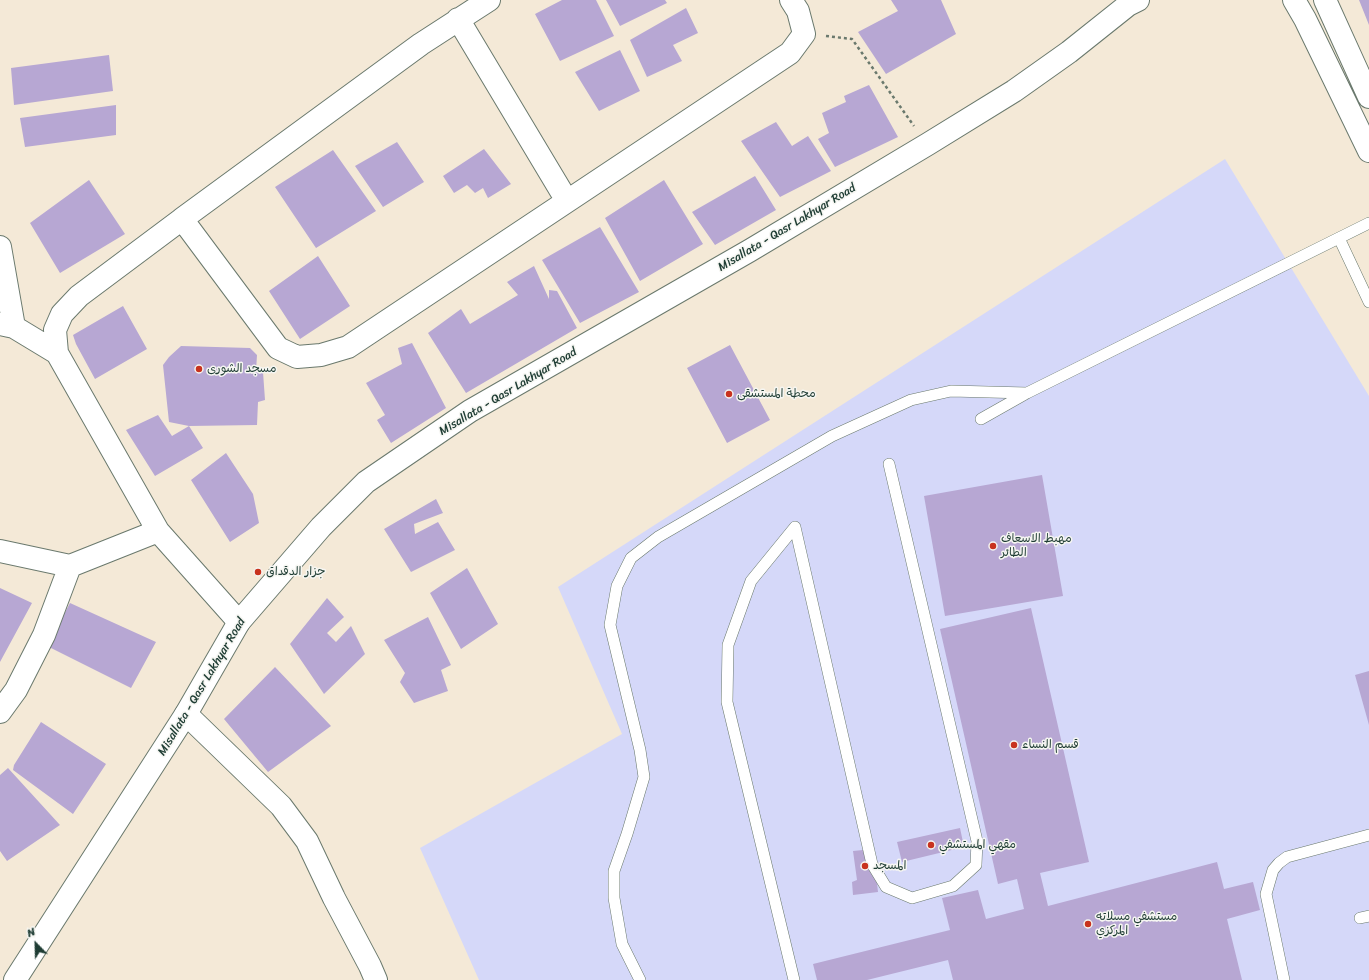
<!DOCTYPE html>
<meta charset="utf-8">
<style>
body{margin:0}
#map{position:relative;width:1369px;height:980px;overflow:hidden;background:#f4e9d7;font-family:Sriracha,sans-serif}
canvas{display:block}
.north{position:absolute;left:16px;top:924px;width:40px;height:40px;-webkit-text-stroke:3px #f6f6f2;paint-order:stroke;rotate:337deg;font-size:11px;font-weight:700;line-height:16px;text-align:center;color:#1f3d34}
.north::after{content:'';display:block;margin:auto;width:14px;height:18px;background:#1f3d34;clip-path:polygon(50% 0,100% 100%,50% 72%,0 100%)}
</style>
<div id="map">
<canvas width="1369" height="980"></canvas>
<div class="north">N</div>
</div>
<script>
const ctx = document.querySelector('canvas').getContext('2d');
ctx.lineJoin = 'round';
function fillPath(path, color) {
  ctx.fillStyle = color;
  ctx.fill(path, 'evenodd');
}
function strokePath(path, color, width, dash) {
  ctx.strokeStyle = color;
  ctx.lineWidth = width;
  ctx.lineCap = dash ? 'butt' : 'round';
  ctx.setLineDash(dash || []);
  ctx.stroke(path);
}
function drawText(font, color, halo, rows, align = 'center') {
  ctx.font = font + ' Sriracha,"Playpen Sans Arabic",sans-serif';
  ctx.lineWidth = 3;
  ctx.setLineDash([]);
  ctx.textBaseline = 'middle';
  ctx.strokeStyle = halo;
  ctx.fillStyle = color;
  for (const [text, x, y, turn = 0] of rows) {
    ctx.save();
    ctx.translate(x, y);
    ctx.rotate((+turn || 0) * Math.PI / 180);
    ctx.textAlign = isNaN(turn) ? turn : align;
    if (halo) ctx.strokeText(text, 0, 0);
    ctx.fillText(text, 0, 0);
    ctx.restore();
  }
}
const built = new Path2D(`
 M1225,159L1369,396V980H479L420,848L622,734L558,587Z`);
const building = new Path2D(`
 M562,0H596L614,36L560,61L535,14Z
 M606,0H665L667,3L620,26Z
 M891,0H941L956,34L886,74L858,32L898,11Z
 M1359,0H1369V25Z
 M686,8L698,33L673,45L682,61L647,77L630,40Z
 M620,50L640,91L599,111L575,72Z
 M109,55L113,91L14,105L11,68Z
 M869,85L898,137L835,167L818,139L829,133L822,113L846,102L844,96Z
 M116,105V135L25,147L20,118Z
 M776,122L792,146L808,136L831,171L780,197L741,141Z
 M397,142L424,182L383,207L355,166Z
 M484,149L511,184L488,198L483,188L475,193L467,185L454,193L443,176Z
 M333,150L376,211L316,248L275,187Z
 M755,176L776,210L715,245L692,212Z
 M89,180L125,234L60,273L30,223Z
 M664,180L703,244L640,281L605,218Z
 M600,227L639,292L580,323L542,260Z
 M318,256L350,306L300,339L269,291Z
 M534,266L549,299V290L557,291L577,328L466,393L428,333L461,309L470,324L518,295L507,282Z
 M123,306L147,349L95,379L76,344L73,335Z
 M412,343L446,408L391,443L377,420L385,415L366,383L402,364L398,348Z
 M730,345L770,420L727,443L687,368Z
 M181,346L250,348L257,355L256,371L263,372L265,400L258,402L257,425L189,426L169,422L163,365L169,357Z
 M158,415L172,436L189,426L203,448L155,476L126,430Z
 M226,453L253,494L259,523L230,542L191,480Z
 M1042,475L1063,596L945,616L924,496Z
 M436,499L443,513L414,524L415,534L438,522L455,550L411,572L384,529Z
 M467,568L498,624L461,649L430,593Z
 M0,588L32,603L0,662Z
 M327,598L344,617L327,633L336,642L351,626L365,654L324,694L290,644Z
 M70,603L156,642L131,688L47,646Z
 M1031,608L1089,862L1040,873L1048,906L1217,862L1224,889L1253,882L1260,910L1227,919L1242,980H953L948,960L867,980H817L813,964L950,930L942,898L978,890L986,919L1024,909L1017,879L998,884L940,629Z
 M428,617L451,665L441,670L448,691L414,703L400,682L405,673L384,640Z
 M275,667L331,726L268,772L224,719Z
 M1369,671V725L1355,675Z
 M41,722L106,764L73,814L13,770L14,765Z
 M8,768L60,825L7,861L0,851V775Z
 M960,828L964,847L902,862L897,842Z
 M873,849L878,892L853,895L852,882L857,880L853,851Z`);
const path = new Path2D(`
 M826,36L852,39L914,126`);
const lane = new Path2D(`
 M1339,238L1369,302
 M981,419L1027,393L1369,223
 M795,527L872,864L886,887L912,898L953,886L976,865L977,841L889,464
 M1360,918L1369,916
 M640,980L622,944L614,898V871L627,834L644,777L640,750L610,625L617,586L631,558L658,537L832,436L911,400L951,391L1027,393
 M794,980L727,702L728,645L751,581L795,527
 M1284,980L1266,894L1273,870L1279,863L1287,857L1369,835`);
const street = new Path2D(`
 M458,19L567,201
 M182,219L421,44L489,0
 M0,247L14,327
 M0,324L14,327L57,353L158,531L239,622
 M57,353L55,330L62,314L79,296L182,219L278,348L297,357L321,355L348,347L790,53L804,34L798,11L791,0
 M0,551L70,566L158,531
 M0,712L16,690L44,635L70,566
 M186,714L281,806L307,841L334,898L370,966L376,980`);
const secondary = new Path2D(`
 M15,980L186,714L239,622L321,527L366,482L470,411L749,251L928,144L1014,91L1069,52L1128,5L1138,0`);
const primary = new Path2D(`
 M1294,0L1305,19L1369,151
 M1325,0L1369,97`);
const markers = [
 [199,369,4,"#c8321e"],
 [729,394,4,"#c8321e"],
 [993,546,4,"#c8321e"],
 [258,572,4,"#c8321e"],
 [1014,745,4,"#c8321e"],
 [931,845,4,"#c8321e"],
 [865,866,4,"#c8321e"],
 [1088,924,4,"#c8321e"]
];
const streetNames = [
 ["Misallata - Qasr Lakhyar Road",787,228,-31],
 ["Misallata - Qasr Lakhyar Road",508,392,-31],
 ["Misallata - Qasr Lakhyar Road",202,687,-59]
];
const poiNames = [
 ["مسجد الشورى",207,369],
 ["محطة المستشقى",737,394],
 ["مهبط الاسعاف",1001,539],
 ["الطائر",1001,553],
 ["جزار الدقداق",266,572],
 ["قسم النساء",1022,745],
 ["مقهي المستشفي",939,845],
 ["المسجد",873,866],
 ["مستشفي مسلاته",1096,917],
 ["المركزي",1096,931]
];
fillPath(built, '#d5d8f9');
fillPath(building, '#b7a7d3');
strokePath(lane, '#6a796d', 12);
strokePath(street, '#6a796d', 24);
strokePath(secondary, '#6a796d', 24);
strokePath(primary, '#6a796d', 24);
strokePath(path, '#6a796d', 2.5, [3, 3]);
strokePath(lane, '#fff', 11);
strokePath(street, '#fff', 22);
strokePath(secondary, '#fff', 22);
strokePath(primary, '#fff', 22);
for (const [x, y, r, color] of markers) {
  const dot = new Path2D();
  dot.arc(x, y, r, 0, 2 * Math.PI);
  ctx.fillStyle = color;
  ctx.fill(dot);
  strokePath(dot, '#f6f6f2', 1.5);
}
drawText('12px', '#1f3d34', '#f6f6f2', streetNames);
drawText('12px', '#1f3d34', '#f6f6f2', poiNames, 'left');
</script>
